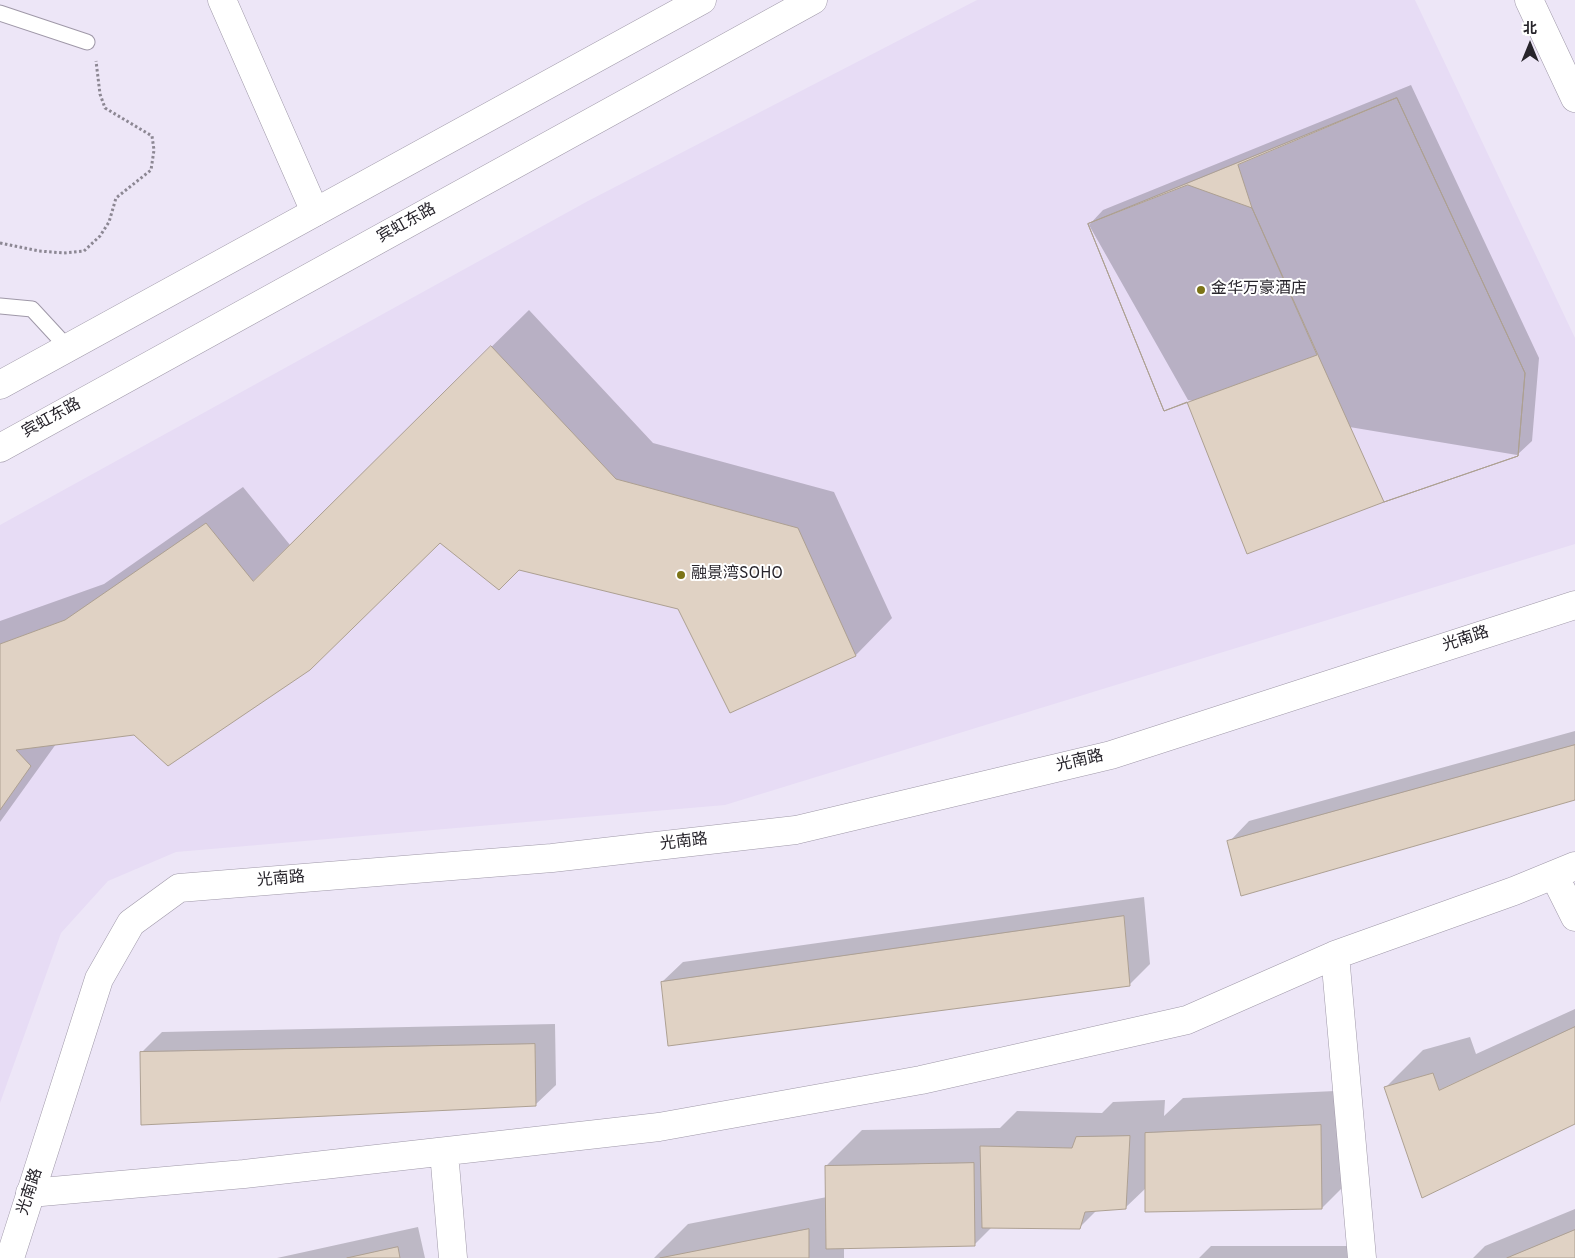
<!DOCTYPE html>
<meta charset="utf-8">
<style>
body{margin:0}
#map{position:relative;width:1575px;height:1258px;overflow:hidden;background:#ede6f7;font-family:Overpass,"Noto Sans SC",sans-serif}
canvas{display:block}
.north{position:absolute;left:1505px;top:20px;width:50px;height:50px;-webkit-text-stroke:4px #fff;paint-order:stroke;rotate:0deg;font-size:14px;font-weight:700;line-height:20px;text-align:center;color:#27242b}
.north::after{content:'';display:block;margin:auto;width:18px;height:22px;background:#27242b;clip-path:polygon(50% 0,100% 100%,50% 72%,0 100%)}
</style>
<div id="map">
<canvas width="1575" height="1258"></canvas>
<div class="north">北</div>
</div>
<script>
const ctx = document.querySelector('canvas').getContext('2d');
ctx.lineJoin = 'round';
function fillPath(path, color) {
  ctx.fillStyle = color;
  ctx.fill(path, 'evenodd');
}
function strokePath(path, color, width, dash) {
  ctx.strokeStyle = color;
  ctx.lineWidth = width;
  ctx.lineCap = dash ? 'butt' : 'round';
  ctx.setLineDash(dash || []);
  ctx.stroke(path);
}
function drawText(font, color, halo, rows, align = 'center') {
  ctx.font = font + ' Overpass,"Noto Sans SC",sans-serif';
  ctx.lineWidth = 4;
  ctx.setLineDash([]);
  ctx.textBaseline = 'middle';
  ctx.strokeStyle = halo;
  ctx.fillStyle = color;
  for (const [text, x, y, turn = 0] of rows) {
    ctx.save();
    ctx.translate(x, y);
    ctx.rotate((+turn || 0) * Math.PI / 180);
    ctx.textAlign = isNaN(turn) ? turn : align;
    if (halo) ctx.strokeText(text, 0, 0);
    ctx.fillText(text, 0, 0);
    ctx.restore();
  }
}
const built = new Path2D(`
 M977,0H1415L1575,338V544L725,805L176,852L108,881L61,933L0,1103V525L588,201Z`);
const shadow = new Path2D(`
 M1411,85L1539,358L1532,441L1517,455L1188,400L1089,225L1103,210Z
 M529,310L653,443L834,492L892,618L856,655L440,542L134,734L56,744L0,822V621L104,584L243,487L290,545Z
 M1575,731V799L1229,842L1249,821Z
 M1144,897L1150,964L1129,985L662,982L683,962Z
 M1575,1009V1122L1386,1087L1423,1050L1470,1037L1476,1054Z
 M555,1024L556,1085L535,1105L141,1053L162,1032Z
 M1357,1090L1358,1172L1322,1208L1147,1187L1125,1208L1097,1210L1079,1228L993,1226L974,1245L844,1247V1258H654L688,1224L827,1197L826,1166L862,1130L1000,1128L1017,1111L1102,1113L1113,1102L1165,1100L1164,1116L1183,1098Z
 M1575,1209V1258H1473L1485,1246Z
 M418,1227L425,1258H277Z
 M1211,1246H1362L1363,1258H1199Z`);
const building = new Path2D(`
 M1397,98L1525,373L1518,456L1384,502L1247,554L1187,402L1164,411L1088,224Z
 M1397,98L1525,373L1518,456L1384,502L1252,208L1238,165Z
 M1188,185L1252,208L1317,355L1164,411L1088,224Z
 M491,346L616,479L798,528L856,656L730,713L678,609L519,570L499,590L440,543L310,670L168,766L134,735L16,750L31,766L0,810V644L65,620L206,523L253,581Z
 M1575,745V800L1241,896L1227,841Z
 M1124,916L1130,986L668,1046L661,982Z
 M1575,1027V1124L1422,1198L1384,1087L1433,1073L1439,1090Z
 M535,1044L536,1106L141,1125L140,1052Z
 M1321,1125L1322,1209L1145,1212V1133Z
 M1130,1136L1126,1209L1085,1212L1080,1229L982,1228L980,1146L1072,1148L1076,1137Z
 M974,1163L975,1246L826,1249L825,1166Z
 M809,1229V1258H660Z
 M1575,1230V1258H1507Z
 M398,1247L400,1258H347Z`);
const path = new Path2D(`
 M0,243L39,251L64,253L84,251L100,236L109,222L116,198L151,170L154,150L152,136L105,108L100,94L96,61`);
const lane = new Path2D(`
 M0,13L87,42
 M0,306L32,309L68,348`);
const street = new Path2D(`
 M222,0L315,212
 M1554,875L1575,917
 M1335,955L1362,1258
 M444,1152L453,1258
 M30,1193L244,1174L659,1127L921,1080L1187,1020L1335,955L1514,891L1575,866`);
const secondary = new Path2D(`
 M1529,0L1575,98
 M0,385L702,0
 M0,448L813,0
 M10,1258L99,979L131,923L179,888L552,858L796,830L1111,755L1575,605`);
const markers = [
 [1201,290,5,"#7c7417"],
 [681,575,5,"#7c7417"]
];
const streetNames = [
 ["宾虹东路",407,224,-29],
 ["宾虹东路",52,419,-29],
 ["光南路",1466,640,-18],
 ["光南路",1080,762,-13],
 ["光南路",684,843,-7],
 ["光南路",281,880,-5],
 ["光南路",31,1192,-72]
];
const poiNames = [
 ["金华万豪酒店",1211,290],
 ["融景湾SOHO",691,575]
];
fillPath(built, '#e7dcf5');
fillPath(shadow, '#0003');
fillPath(building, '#e0d2c4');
strokePath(building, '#ada092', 1);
strokePath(lane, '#9f98a8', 17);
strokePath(street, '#9f98a8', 29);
strokePath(secondary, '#9f98a8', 29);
strokePath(path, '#8c8793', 3, [2.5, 2.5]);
strokePath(lane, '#fff', 15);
strokePath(street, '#fff', 28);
strokePath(secondary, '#fff', 28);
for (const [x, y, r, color] of markers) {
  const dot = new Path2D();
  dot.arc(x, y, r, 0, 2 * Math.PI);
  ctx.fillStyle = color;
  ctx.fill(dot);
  strokePath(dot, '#fff', 2);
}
drawText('16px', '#27242b', '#fff', streetNames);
drawText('16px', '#27242b', '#fff', poiNames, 'left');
</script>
